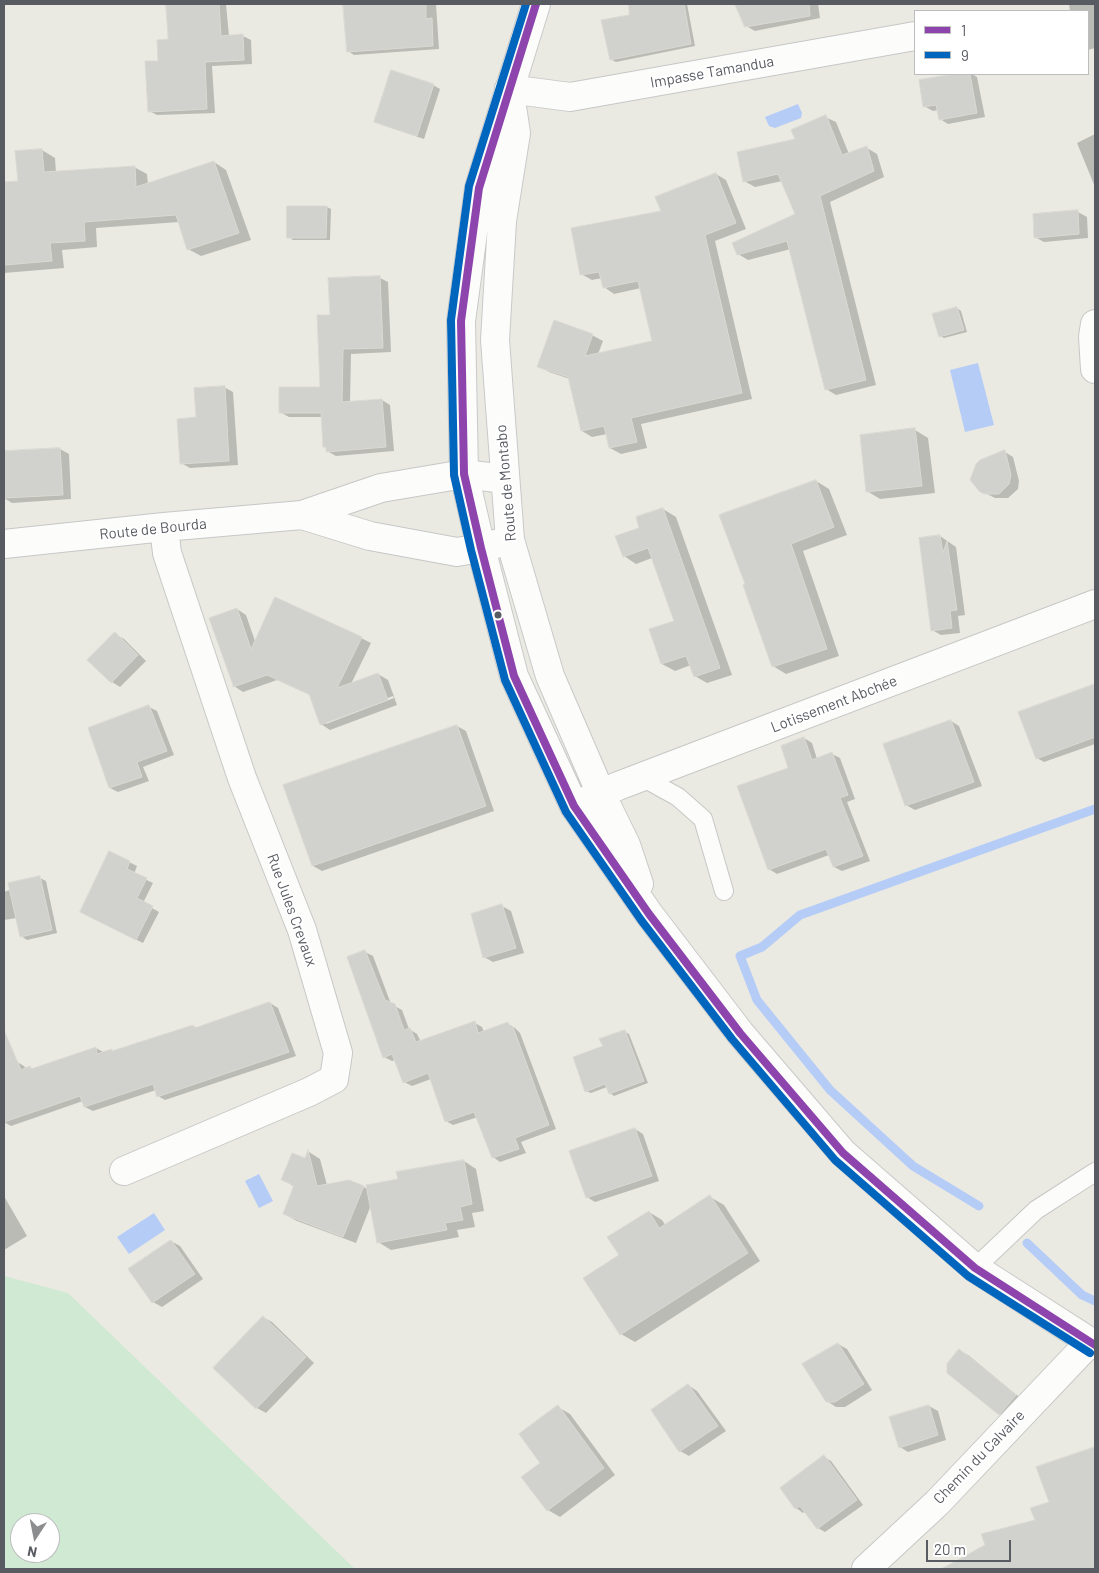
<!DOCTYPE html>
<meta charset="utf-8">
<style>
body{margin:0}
#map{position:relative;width:1099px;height:1573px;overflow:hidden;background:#eaeae3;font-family:Barlow,sans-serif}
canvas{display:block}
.frame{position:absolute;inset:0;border:5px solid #595b62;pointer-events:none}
.legend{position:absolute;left:914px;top:10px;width:175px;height:65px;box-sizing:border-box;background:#fff;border:1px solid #bdbdc0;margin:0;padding:6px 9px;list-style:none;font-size:15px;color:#595b62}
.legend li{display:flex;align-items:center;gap:10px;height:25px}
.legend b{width:25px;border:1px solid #bdbdc0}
.north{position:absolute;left:10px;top:1513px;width:50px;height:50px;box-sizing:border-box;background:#fff;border:1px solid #bdbdc0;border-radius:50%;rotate:191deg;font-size:14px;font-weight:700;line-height:20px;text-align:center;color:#595b62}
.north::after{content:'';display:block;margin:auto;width:18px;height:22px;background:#8c8d8f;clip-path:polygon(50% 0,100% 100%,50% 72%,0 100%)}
.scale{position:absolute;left:926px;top:1540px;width:85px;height:22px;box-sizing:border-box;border:2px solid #595b62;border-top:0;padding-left:6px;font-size:15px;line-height:18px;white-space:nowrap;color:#595b62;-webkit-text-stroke:4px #fff;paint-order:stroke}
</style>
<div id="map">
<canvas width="1099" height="1573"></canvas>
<div class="frame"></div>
<ul class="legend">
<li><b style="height:6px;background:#8e44ad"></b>1</li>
<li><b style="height:6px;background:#0065bd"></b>9</li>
</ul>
<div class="north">N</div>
<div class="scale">20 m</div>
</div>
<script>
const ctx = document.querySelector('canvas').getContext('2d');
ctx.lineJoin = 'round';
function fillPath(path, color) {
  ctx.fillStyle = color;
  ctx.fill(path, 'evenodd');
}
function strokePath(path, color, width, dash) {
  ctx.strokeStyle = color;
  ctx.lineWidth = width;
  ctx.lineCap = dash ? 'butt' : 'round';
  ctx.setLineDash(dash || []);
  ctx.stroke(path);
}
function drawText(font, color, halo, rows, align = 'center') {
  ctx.font = font + ' Barlow,sans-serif';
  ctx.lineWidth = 4;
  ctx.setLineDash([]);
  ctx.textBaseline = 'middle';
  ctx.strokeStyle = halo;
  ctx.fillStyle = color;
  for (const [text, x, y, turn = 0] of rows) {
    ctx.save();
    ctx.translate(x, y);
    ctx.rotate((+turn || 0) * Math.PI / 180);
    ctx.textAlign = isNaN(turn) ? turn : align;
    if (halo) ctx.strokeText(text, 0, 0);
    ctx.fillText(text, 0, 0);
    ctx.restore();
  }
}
const green = new Path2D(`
 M4,1276L68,1293L355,1569H4ZM20,1523H50V1553H20Z`);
const water = new Path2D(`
 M798,104L802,113L801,118L775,128L769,126L765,117Z
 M978,363L994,425L965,432L950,370Z
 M259,1174L273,1201L259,1208L245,1181Z
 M154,1213L165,1230L129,1254L117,1237Z`);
const shadow = new Path2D(`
 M167,4H226L229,36H243L251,40L252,64L212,66L215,113L157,115L149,111L159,62L169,40Z
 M344,4H436L439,49L354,55L348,51Z
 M630,4H687L695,46L616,62L612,60L630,16Z
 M737,4H818L820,18L755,31L746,26Z
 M1069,4H1095V48L1088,50V11H1070Z
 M961,74H972L977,77L985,117L948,124L940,119L938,110L933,111L924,106L920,81Z
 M433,85L440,89L424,139L382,125L375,121Z
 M825,117L836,122L849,154L867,148L877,154L884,177L830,202L876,385L836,395L826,389L791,249L748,260L738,254L797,215L782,181L755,187L744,181Z
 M1095,134V187L1077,143Z
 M42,150L55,158L56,173L134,167L147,174L148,185L214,162L226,170L251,240L201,256L188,249L179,222L96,228L97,247L62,250L64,268L4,273V184L20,183Z
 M716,174L726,180L746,229L715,241L752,399L641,424L647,448L621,454L610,448L607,434L592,437L582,431L570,379L549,372L539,366L592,335L603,341L598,354L653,342L641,288L614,294L604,287L602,278L592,280L581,274L662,212Z
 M327,207L331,209L330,240H293L289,237Z
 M1078,212L1087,217L1088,238L1044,242L1035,237Z
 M380,278L388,282L391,352L351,354L350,403L382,400L390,405L394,451L336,456L327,451V448L324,447L323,417H289L280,412L321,388L332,316Z
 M957,308L961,311L967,332L944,338L940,336Z
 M224,387L233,392L238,465L190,468L181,463L197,419Z
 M915,430L928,438L935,493L880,499L867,491Z
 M60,449L69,454L71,499L12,503L4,498V452Z
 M1005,452L1013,457L1019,481L1018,489L1008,498H995L981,491Z
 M816,481L829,489L847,535L803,551L839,656L786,674L773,666L745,585Z
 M663,509L676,517L732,675L707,683L695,676L691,665L675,671L662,664L675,621L652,558L636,564L624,556L641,528Z
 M940,536L956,547L965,615L958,616L960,633L941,635L932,630L920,539Z
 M237,609L246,615L255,641L361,638L371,643L351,684L378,674L388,680L397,705L330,730L321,724L310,695L277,680L243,692L234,686ZM393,696L394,698L326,724V722Z
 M115,634L124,639L146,661L120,687L112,682Z
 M1092,686L1095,688V744L1044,762L1037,758Z
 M149,707L157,711L174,755L143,767L149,781L118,792L110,788L89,729Z
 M951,721L959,726L982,786L915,810L906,805Z
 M457,726L466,731L494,811L322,871L313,866Z
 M804,738L812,743L817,759L832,754L840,758L855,799L847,802L870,861L842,871L834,867L829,855L777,874L769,869L790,769Z
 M129,862L137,866L134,874L153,883L143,903L159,912L143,943L88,916Z
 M40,878L46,881L57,933L27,940L21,936L17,918L4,920V892Z
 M502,906L511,911L524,953L493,962L484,957Z
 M365,952L373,956L391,1004L402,1010L409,1029L417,1034L421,1042L475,1023L482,1027L484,1032L508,1024L515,1028L520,1033L556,1129L521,1142L526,1153L500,1162L493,1157L478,1117L453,1125L446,1121L431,1079L412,1086L404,1082L396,1060L392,1061L384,1057Z
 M270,1003L278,1008L296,1056L165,1100L158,1096L156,1090L93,1111L85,1107L83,1101L11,1126L4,1122V1066L17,1062L24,1066L26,1069L30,1067L33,1069L96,1048L103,1052L112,1051L114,1052L193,1026L197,1028Z
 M625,1032L629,1034L648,1083L614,1096L610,1093L607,1087L591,1093L586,1091Z
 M635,1129L643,1134L659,1181L595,1202L587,1197Z
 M309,1152L320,1159L327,1185L363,1187L368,1189L464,1161L476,1169L484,1211L472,1213L475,1227L457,1230L459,1237L391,1250L378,1242L371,1205L356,1243L297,1221L284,1214L295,1187L283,1180L306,1160Z
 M4,1196L27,1236L4,1250Z
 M710,1197L724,1205L760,1261L635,1342L621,1334V1256L649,1212L662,1220L666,1226Z
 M171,1241L180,1246L203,1279L162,1307L153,1302Z
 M263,1317L272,1322L314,1363L266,1413L257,1408Z
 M838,1344L847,1349L872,1390L845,1407H836L827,1401Z
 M959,1350L968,1355L1024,1401L1009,1419L1000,1414Z
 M688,1385L697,1391L726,1431L689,1456L680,1451Z
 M929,1406L938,1411L946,1440L908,1452L900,1447Z
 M558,1407L570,1414L615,1475L560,1517L548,1510L542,1463Z
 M1094,1448L1095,1569H958L956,1562L1037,1521Z
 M824,1457L831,1461L863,1505L825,1532L818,1528L805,1511L803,1513L796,1508L781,1488Z`);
const stream = new Path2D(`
 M979,1206L913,1166L830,1090L757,1000L740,956L762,947L800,915L1095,809
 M1027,1243L1082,1295L1095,1301`);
const building = new Path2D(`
 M166,4H219L221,36L243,34L244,60L205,62L207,109L148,112L145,61H158L157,40L168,39Z
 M343,4H426V19L432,18L433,46L347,52Z
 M629,4H684L691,44L610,60L601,20L629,15Z
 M735,4H809L810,16L745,27Z
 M391,70L434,84L417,136L374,122Z
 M954,74H970L977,113L939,120L936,105L923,107L919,80Z
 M826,115L842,155L867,146L874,171L820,196L866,380L825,390L787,241L737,255L732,243L795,214L778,174L743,182L737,152L795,139L791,130Z
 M42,149L44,172L135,166L136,187L214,161L239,233L187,250L176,215L84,222L85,241L50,243L52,261L4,265V182L18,181L15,151Z
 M716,173L736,223L705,235L742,393L631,418L637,442L609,448L604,426L581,431L568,377L537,367L554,320L593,334L585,356L652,341L638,281L603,288L599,272L580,275L571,228L661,211L655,197Z
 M287,206H327L326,238H287Z
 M1078,210L1079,234L1034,238L1033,214Z
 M380,276L383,348L343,349L342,402L382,399L386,447L326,452V447H323L321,413H279V387H320L317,315H330L328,278Z
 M957,307L964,330L939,337L932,314Z
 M225,386L229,461L180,464L177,419L196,417L194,388Z
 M915,428L922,486L866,492L860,435Z
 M60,448L63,495L4,498V451Z
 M1005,450L1011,475L1009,484L999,494H985L980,492L970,480L976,464L980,460Z
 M816,480L834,527L791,544L827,649L772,667L743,585L745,584L719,515Z
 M663,508L720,668L694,677L686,656L661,664L649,629L674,621L648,548L623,557L615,536L639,528L636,517Z
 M940,535L943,553L947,541L957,610L950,611L952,628L931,631L919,538Z
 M275,597L362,637L337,688L378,673L388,700L320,725L309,694L267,675L233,687V685L209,618L237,608L251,649Z
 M115,632L138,655L111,683L87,660Z
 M1095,684V737L1036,759L1018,712Z
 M149,705L167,751L137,762L142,777L109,788L88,728Z
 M951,720L974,782L905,806L883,744Z
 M457,725L486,806L312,866L283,785Z
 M804,737L812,760L832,752L848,795L840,798L863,856L833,867L826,849L768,870L737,786L788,768L781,746Z
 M109,851L130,861L127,869L147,878L137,898L153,906L136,940L80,912Z
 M40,876L52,930L20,937L8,883Z
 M502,904L516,948L483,958L471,914Z
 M365,950L385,1000L395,1004L404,1030L410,1028L416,1042L475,1021L478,1033L508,1022L511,1028L513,1027L549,1125L515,1138L519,1149L492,1158L474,1112L445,1122L428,1073L403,1083L392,1054L383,1058L347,957Z
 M270,1002L289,1052L157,1097L153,1084L84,1107L80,1096L4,1122V1030L21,1070L30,1066L31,1069L96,1047L97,1054L112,1049V1051L193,1025L194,1028Z
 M625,1030L644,1081L609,1094L605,1084L585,1092L573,1057L603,1046L599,1039Z
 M635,1128L652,1176L586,1198L569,1151Z
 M308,1150L317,1186L349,1180L364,1186L343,1237L283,1214L294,1185L281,1180L292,1153L305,1158Z
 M464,1160L472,1204L460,1207L463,1220L445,1223L447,1230L377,1243L366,1185L398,1179L396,1172Z
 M710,1195L748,1253L620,1335L583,1278L619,1255L607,1237L649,1211L659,1228Z
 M171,1240L195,1274L152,1303L128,1269Z
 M263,1316L306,1357L256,1409L213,1368Z
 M838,1343L864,1384L835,1402H826L802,1364Z
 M959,1349L1016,1395L999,1415L947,1373V1364Z
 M688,1384L718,1426L679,1452L651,1410Z
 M558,1405L604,1468L547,1511L521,1477L540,1463L519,1434Z
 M929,1405L938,1435L899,1448L889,1417Z
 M1095,1447V1569H941L985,1545L981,1534L1035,1520L1030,1508L1049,1502L1036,1467Z
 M824,1455L857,1500L817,1529L800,1506L795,1509L780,1488Z`);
const lane = new Path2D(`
 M642,777L678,797L703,819L724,891
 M975,1268L1036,1210L1095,1172`);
const street = new Path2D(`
 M509,89L570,97L915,36
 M1095,324L1093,337L1095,369
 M302,515L370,536L457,552L481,548L510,540
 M4,544L164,527L302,515L381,488L464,474L505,479
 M579,804L618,786L1095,604
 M124,1171L309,1092L334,1079L338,1053L302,930L242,778L167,553L164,527
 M866,1569L937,1503L1090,1342`);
const secondary = new Path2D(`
 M536,4L479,188L461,321L464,474L481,548L514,676L574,806L649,914L740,1033L843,1153L975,1268L1095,1345
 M510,94L516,133L502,221L495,340L510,540L550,676L601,794L626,845L639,884`);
const bus1 = new Path2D(`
 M536,4L479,188L461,321L464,474L481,548L514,676L574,806L649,914L740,1033L843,1153L975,1268L1095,1345`);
const bus2 = new Path2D(`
 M526,4L469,186L451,320L454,475L471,550L505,680L566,812L641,920L732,1039L835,1160L968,1276L1090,1353`);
const markers = [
 [498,615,4.5,"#595b62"]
];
const streetNames = [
 ["Impasse Tamandua",712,72,-10],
 ["Route de Montabo",506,483,-95],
 ["Route de Bourda",153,529,-6],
 ["Lotissement Abchée",834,704,-21],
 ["Rue Jules Crevaux",292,910,70],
 ["Chemin du Calvaire",979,1457,-46]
];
fillPath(green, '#cfe9d2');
fillPath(water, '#b5ccf7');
fillPath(shadow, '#0003');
strokePath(stream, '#b5ccf7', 9);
fillPath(building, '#d1d1cd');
strokePath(building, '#dad9d2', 1);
strokePath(lane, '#c7c7c6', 20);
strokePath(street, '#c7c7c6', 30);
strokePath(secondary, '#c9c9c9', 30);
strokePath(lane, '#fcfcfb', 18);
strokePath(street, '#fcfcfb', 28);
strokePath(secondary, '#fcfcfb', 28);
strokePath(bus1, '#8e44ad', 8);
strokePath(bus2, '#0065bd', 8);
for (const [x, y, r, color] of markers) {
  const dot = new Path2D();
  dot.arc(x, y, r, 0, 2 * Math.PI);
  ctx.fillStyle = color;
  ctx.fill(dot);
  strokePath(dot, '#fff', 2);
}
drawText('15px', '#595b62', '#fff', streetNames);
</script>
